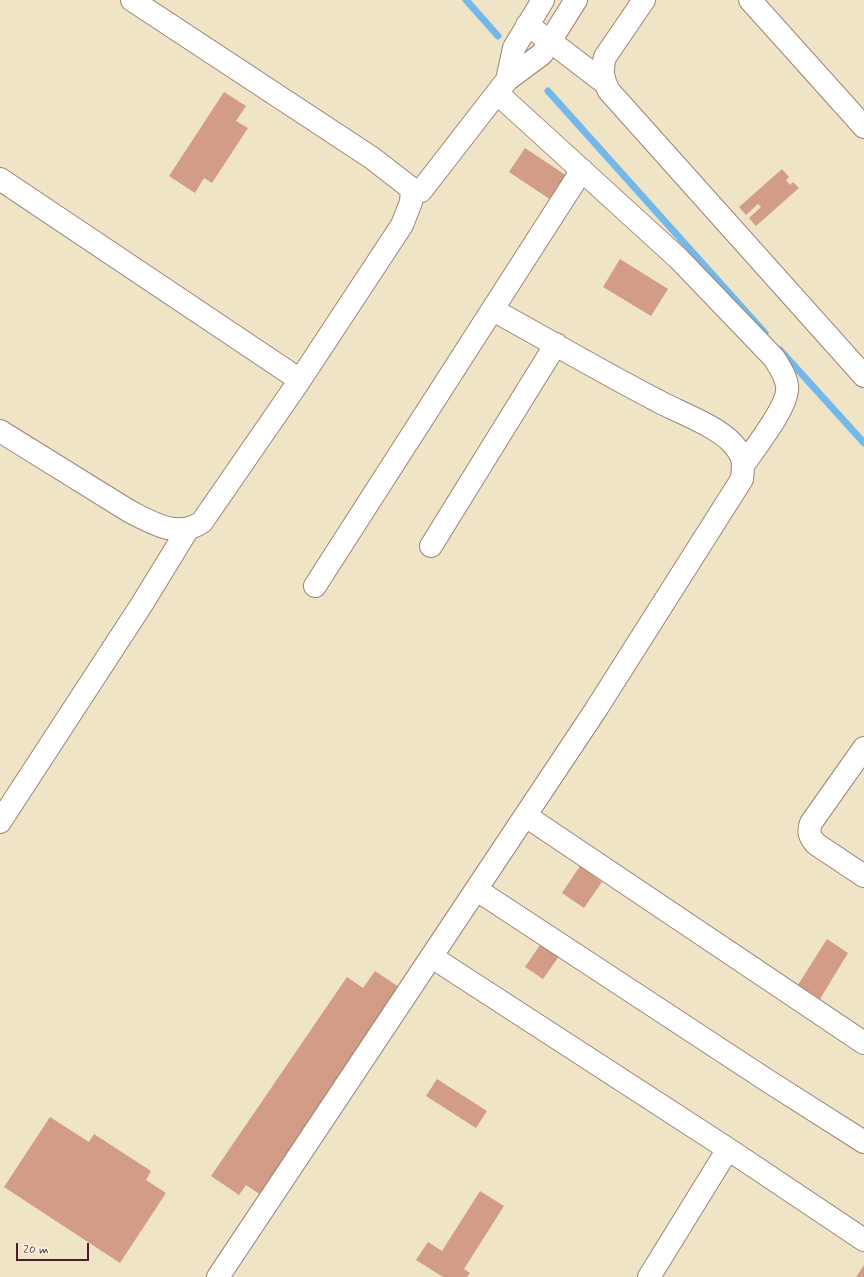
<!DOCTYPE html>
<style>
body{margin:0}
#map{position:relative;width:864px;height:1277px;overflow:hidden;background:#f0e4c6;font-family:Mynerve,sans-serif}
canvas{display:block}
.scale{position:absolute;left:16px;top:1243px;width:73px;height:18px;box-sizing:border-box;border:2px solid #4a1f2b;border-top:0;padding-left:5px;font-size:12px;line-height:14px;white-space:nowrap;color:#4a1f2b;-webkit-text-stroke:3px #fcf5e5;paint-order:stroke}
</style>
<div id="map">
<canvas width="864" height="1277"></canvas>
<div class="scale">20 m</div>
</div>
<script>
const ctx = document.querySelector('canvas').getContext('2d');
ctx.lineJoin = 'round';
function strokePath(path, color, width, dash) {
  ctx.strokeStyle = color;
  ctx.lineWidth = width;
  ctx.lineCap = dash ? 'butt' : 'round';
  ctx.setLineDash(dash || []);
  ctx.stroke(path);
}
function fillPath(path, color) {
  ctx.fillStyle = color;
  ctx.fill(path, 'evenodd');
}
const stream = new Path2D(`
 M466,0L498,36
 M548,91L765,333
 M780,350L864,443`);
const building = new Path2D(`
 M224,92L246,106L236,121L248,128L212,183L204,178L195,193L169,176Z
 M525,148L570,178L554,202L509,172Z
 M782,169L789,177L786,180L790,185L793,182L799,188L756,226L749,218L761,207L758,204L746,215L739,207Z
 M620,259L668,289L651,316L603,287Z
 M580,866L602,882L584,908L562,893Z
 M544,939L562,952L543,979L525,967Z
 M827,939L848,953L820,999L798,985Z
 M375,971L405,991L264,1197L246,1185L239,1195L211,1176L347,977L363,988Z
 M437,1079L487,1111L476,1128L426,1096Z
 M50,1117L89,1142L94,1134L151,1171L146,1180L166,1193L120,1263L4,1187Z
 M480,1191L504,1206L464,1269L470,1273L467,1277H443L416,1260L428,1242L442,1251Z
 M864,1265V1277H856Z`);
const minor = new Path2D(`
 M132,0L372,158L412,189L421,191L507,80L542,54L576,0
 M644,0L605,57C601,70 603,80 609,91L864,376
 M750,0L864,127
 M527,25L550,41L605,83
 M507,80L514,48L543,0
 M497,93L679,259L774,358C779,366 786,376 787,386C790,404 755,448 744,464
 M0,179L300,380
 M0,431L129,511C152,523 178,539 202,522L300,380L402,225L411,202L412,189
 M431,546L556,344
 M315,586L582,170
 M864,748L811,823C808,832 809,836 816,844L864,876
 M526,816L864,1043
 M0,822L142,604L188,529
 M477,890L768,1081L864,1142
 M432,957L728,1149L864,1240
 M218,1277L595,711L742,479C744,462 744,456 732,443C717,426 678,412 658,401C602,372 548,340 493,310
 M649,1277L728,1149`);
strokePath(stream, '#72b9ea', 7);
fillPath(building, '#d39c87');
strokePath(minor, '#9d8278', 24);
strokePath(minor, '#fff', 22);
</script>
